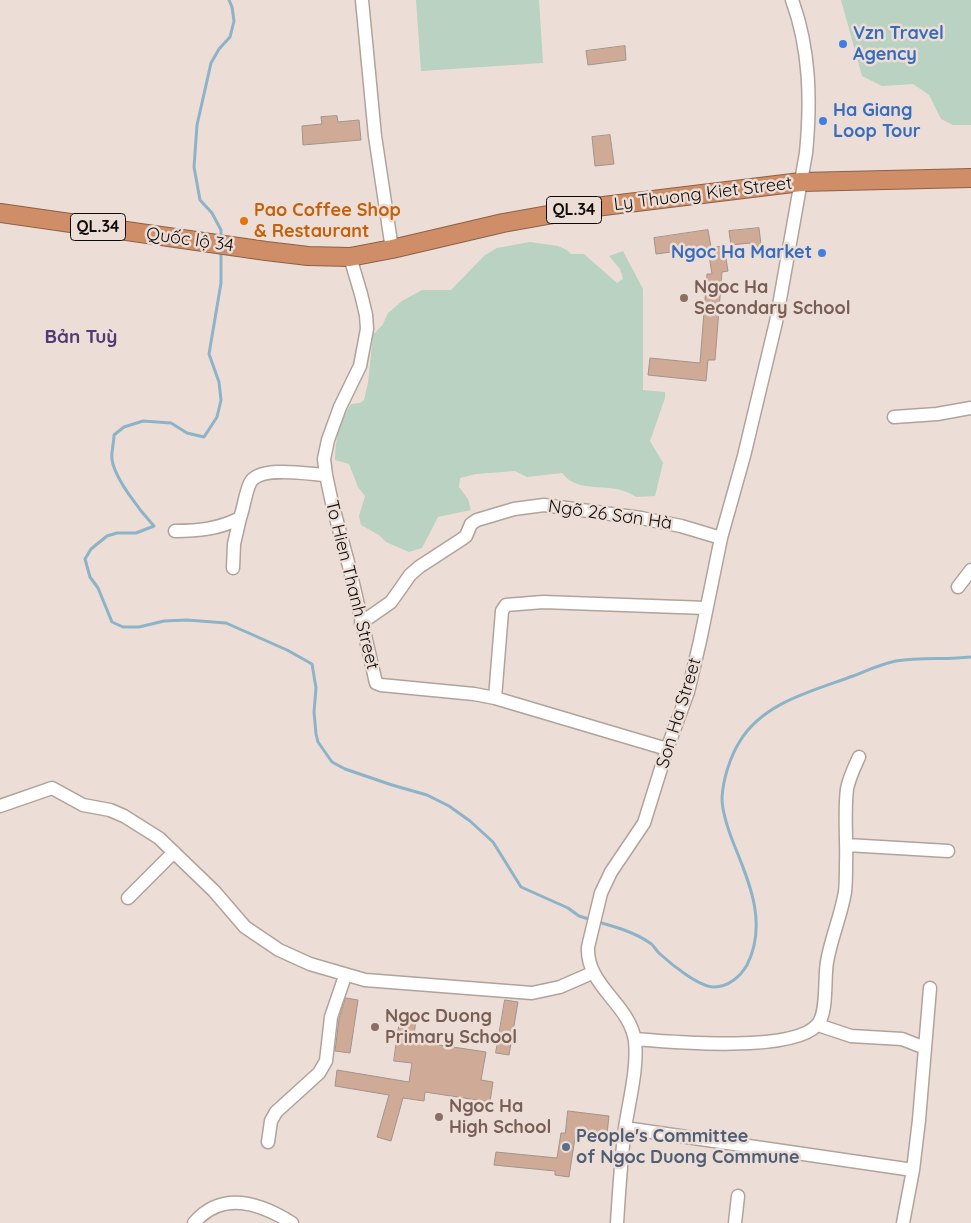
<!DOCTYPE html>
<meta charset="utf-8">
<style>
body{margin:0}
canvas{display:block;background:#ecded6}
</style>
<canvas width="971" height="1223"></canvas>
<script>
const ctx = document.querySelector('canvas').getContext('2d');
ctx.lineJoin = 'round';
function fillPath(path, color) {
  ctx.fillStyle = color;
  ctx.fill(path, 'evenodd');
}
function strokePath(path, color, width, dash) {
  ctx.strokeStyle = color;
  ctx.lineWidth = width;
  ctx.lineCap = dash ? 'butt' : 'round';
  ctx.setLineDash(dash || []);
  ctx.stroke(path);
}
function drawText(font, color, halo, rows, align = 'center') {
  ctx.font = font + ' Quicksand,sans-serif';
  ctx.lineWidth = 5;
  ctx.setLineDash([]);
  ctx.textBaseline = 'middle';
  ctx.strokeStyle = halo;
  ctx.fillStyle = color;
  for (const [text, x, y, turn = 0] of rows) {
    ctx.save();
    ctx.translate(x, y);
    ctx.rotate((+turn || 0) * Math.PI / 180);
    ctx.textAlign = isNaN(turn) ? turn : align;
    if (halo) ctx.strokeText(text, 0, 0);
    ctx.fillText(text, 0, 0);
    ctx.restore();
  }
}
const green = new Path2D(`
 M416,0H539L543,63L421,71Z
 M841,0H971V125H953L941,119L929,95L913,84L882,86L862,76Z
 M530,242L558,246L567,250L571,254H584L617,283L623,279L620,269L609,256L623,251L643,289V390L665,392V398L650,441L663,463L655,496L636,497C615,482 589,492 571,481C568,480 565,476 562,473L527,477L515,471L476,474L460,478L459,487L468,499L471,510L438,517L422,548L409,552L386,542L379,535L361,525L359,516L365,496L358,487L349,464L335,460C335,439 340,421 351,404L360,403L364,400L368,383L373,335L383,324L388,313L402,301L422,290H451L485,255L497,248Z`);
const stream = new Path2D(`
 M221,240V230L212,213L200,200L194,167L197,125L211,63L219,49L230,37L234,21L232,7L229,0
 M221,251V283L209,354L219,382L221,400L217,417L204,437L187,433L171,423L143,421L124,427L114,435C114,443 111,452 112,459C114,478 141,512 154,526L136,533H117L107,536L91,549L85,559L90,577L98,588L112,622L123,627H139L164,621L187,620L226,623L287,650L312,664L316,688L314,712L316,734L318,742L332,762L345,769L392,785L427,795L449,806L470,821L493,842L521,887L568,908L579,916L592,920
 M598,922C616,927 634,932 650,943C654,945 656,951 660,954C671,964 699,987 714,987C728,987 740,977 747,965C768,923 749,882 733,842C728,829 722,813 722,798C723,779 730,757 740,741C764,702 813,691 853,676C866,671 881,664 896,661C921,657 946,660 971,657`);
const building = new Path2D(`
 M625,46L626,60L588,65L586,51Z
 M337,116L338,122L359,120L361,140L303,145L302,126L322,124L321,117Z
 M610,135L614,164L595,166L592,137Z
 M759,228L762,253L751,254L750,243L731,245L729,231Z
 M708,230L711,247L656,254L654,238Z
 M724,246L728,271L722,272L715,360H708L706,381L648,375L650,358L700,363L707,274H712L708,249Z
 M346,998L358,1000L350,1053L335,1051L339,1019Z
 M505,1000L518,1002L509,1055L496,1053Z
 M401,1012L417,1014L413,1041L486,1052L481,1080L493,1082L490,1102L425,1092L424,1101L403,1098L391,1141L377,1137L389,1095L335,1086L337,1070L409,1082L412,1063L394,1061Z
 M568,1111L609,1116L607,1134L576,1131L569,1177L555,1175V1171L494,1165L496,1152L557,1158L561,1133H565Z`);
const minor = new Path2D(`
 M362,0L375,136L392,249
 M350,257L361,294L366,315L367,329L360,366L340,407L328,440L324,459L326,475L332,503L349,566L376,683L381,685L474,694L495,698L667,749
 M894,417L937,414L971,408
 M175,531C198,531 219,529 240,518C244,507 245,494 250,483C259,465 308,474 326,475
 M233,568L234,544L240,518
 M958,587L971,570
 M361,623L391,602L410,575L419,567L462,539L466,536L471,524L477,520L514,509L544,505L641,518L681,526L721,538
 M495,698L502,611L506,605L543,602L706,608
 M0,806L52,788L83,805L110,810L124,816L159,838L214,891L245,927L279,950L310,964L365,980L532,993L560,987L592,973
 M847,845L948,851
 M128,898L174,852
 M818,1025L851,1036L902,1039L925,1048
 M635,1039C671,1042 792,1053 817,1025C828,1014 824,978 827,962C831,938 841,916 845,892C846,883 846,874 846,865C847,842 844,812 847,789C849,778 854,768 859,757
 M625,1128L913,1170
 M268,1142L271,1121L276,1112L319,1073L326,1061L331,1017L345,976
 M194,1223C222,1190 260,1203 292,1223
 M617,1223C619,1191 621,1159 625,1128C629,1101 638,1068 635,1041C630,1004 586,986 588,947L601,893L611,872L644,823L667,749L688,692L700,641L721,538L744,456L776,322L806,153C811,101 810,49 792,0
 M735,1223L738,1196
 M903,1223L913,1170L919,1120L930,988`);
const highway = new Path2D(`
 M0,213L266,251L308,256L350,257L392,249L503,223L587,208L801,182L971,178`);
const markers = [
 [843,44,5,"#3f7fe0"],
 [823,121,5,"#3f7fe0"],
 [244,221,5,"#e8710a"],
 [822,253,5,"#3f7fe0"],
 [684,298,5,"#8d6e63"],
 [375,1027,5,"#8d6e63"],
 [439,1117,5,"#8d6e63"],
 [566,1147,5,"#5c6f8a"]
];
const shields = [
 [574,210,55],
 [98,227,55]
];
const shieldNames = [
 ["QL.34",574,210],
 ["QL.34",98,227]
];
const shopNames = [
 ["Vzn Travel",853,34],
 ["Agency",853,55],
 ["Ha Giang",833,111],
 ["Loop Tour",833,132],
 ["Ngoc Ha Market",812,253,"right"]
];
const streetNames = [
 ["Ly Thuong Kiet Street",703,194,-7],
 ["Quốc lộ 34",190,240,8],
 ["Ngõ 26 Sơn Hà",610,515,8],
 ["To Hien Thanh Street",352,585,76],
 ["Son Ha Street",679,713,-73]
];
const foodNames = [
 ["Pao Coffee Shop",254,211],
 ["& Restaurant",254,232]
];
const educationNames = [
 ["Ngoc Ha",694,288],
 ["Secondary School",694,309],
 ["Ngoc Duong",385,1017],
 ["Primary School",385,1038],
 ["Ngoc Ha",449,1107],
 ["High School",449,1128]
];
const serviceNames = [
 ["People's Committee",576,1137],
 ["of Ngoc Duong Commune",576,1158]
];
const neighbourhoodNames = [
 ["Bản Tuỳ",81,337]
];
fillPath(green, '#b9d2c1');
strokePath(stream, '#8cb3c8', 3);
fillPath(building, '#cfaa96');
strokePath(building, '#a1948d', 1);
strokePath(minor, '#b0a39c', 15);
strokePath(highway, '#8c6046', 20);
strokePath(minor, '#fff', 12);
strokePath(highway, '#cf8e67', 18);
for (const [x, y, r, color] of markers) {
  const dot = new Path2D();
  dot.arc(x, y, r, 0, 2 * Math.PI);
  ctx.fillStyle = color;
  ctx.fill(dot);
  strokePath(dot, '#ecded6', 2);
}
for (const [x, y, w] of shields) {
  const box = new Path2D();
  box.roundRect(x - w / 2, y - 13.5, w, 27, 4);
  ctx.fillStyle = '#ecded6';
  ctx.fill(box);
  strokePath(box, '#0f0b08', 1);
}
drawText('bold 16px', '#0f0b08', null, shieldNames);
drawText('bold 18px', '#366cbe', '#ecded6', shopNames, 'left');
drawText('18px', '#0f0b08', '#ecded6', streetNames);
drawText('bold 18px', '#c56008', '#ecded6', foodNames, 'left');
drawText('bold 18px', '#785e54', '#ecded6', educationNames, 'left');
drawText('bold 18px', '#4e5e75', '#ecded6', serviceNames, 'left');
drawText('bold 19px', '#513a76', '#ecded6', neighbourhoodNames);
</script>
